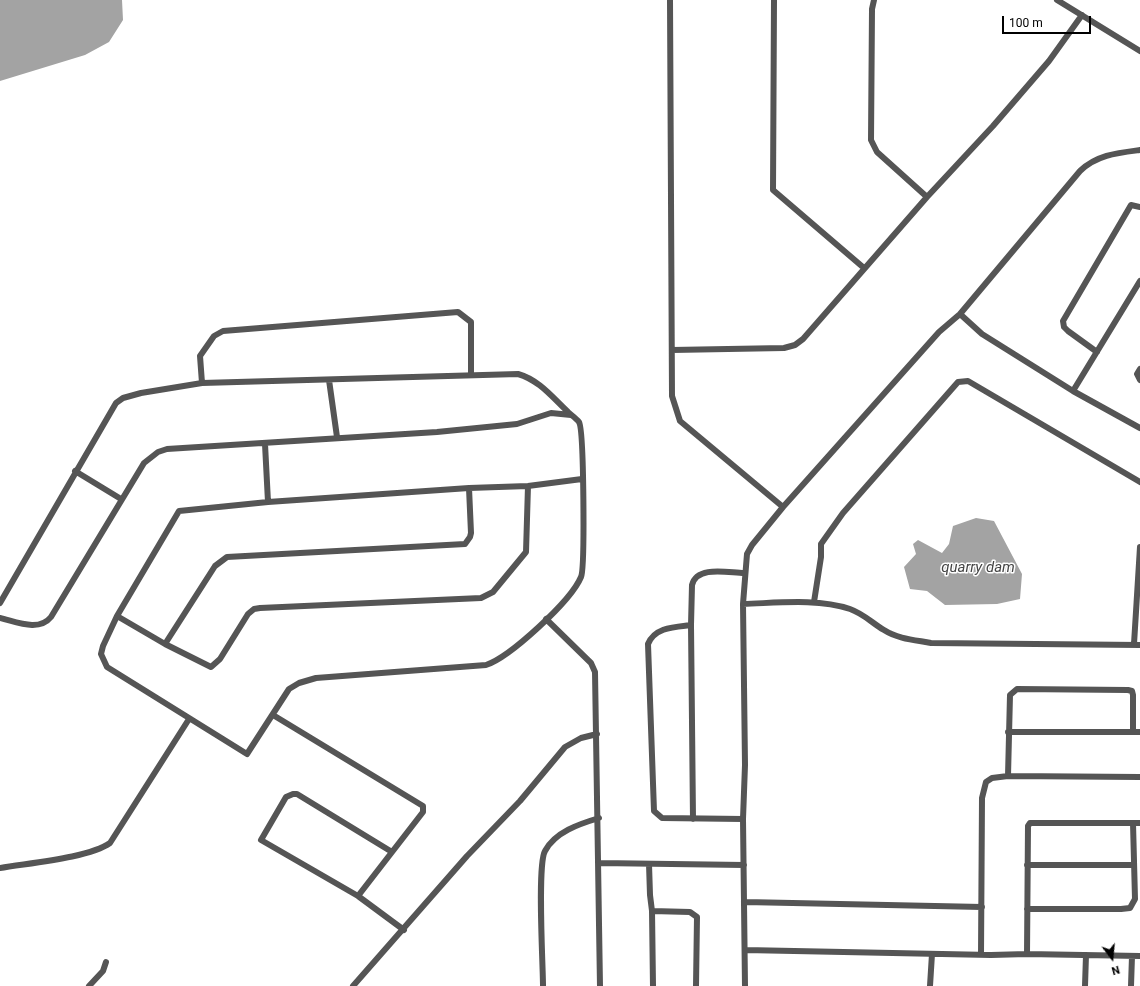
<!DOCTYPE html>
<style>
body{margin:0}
#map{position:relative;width:1140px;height:986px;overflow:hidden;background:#fff;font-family:Roboto,sans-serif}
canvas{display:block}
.north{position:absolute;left:1092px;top:938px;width:40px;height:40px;-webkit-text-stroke:3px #fff;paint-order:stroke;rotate:164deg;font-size:11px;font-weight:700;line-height:16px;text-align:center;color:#000}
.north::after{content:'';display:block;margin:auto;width:14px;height:18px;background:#000;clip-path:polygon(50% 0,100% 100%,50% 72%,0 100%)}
.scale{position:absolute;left:1002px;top:16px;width:89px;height:18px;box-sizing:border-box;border:2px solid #000;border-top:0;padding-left:5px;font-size:12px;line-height:14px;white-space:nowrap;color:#000;-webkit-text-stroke:3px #fff;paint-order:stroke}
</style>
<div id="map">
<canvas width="1140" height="986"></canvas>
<div class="north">N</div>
<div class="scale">100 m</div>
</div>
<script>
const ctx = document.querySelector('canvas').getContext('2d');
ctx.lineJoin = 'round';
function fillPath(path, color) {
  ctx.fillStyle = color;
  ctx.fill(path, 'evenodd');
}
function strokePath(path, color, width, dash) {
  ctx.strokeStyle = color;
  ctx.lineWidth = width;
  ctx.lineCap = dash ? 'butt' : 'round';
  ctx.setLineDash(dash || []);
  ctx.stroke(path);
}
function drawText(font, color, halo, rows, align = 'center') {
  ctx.font = font + ' Roboto,sans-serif';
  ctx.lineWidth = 3;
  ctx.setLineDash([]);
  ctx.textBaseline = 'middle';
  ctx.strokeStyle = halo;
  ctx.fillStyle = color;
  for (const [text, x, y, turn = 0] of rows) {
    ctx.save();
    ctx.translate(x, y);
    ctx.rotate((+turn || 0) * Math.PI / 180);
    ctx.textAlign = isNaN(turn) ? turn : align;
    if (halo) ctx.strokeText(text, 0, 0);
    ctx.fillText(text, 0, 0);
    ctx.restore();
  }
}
const water = new Path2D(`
 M0,0H122L123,20L109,42L85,55L0,81Z
 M976,518L994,521L1022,574L1020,599L997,604L945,605L927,591L910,589L904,567L916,554L913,544L918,540L942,553L949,544L953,526Z`);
const minor = new Path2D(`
 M670,0L672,396L680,421L783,507
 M774,0L773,190L864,268
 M874,0L872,9L871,140L877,152L927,197
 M1057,0L1140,51
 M960,314L982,334L1073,391L1140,281
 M672,350L784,348L795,345L803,339L927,197L993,126L1049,61L1082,15
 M1097,352L1068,331L1064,327L1063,321L1131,205L1140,207
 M1140,369L1137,374L1140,380
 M329,380L337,437
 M202,383L200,356L214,336L223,331L458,312L471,322V374
 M1073,391L1140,428
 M265,444L268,502
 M75,471L121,499
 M814,602L821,557V544L843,513L958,382L968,381L1140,482
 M0,603L116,403L123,398L141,393L202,383L518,374C539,380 552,397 568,412C571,415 576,418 579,422C584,430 585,568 581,577C571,601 510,657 486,665L316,678L299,683L289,689L247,754L107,667L101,654L103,646L117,616L179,511L268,502L469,488L528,486L582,479
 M743,604C777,603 817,598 850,609C864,614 872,623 884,630C898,639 915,640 931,643L1140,645
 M117,616L165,644L211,667L220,659L248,614L254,609L260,608L481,598L493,592L526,552L528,486
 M0,618C17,622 39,632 51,617L144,463L158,452L167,449L437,432L517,424L551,413L571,415
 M546,619L591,663L595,672L600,986
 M691,625L693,819
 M165,644L215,566L227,557L465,544L470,537L471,533L469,488
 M1134,644L1140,547
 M273,715L423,806V812L358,896
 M1008,732H1140
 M1008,776L1010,695L1017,689L1128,690L1132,691L1133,695V732
 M743,819L662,818L654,811L648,644C655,627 675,627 691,625L692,585C697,565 729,573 744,573
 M392,852L297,794H293L286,797L261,840L358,896L404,930
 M599,863L744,865
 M649,864L650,895L652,911L653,986
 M1027,865H1134
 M0,868C28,863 89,858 110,843L189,719
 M745,902L982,907
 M1027,909H1121L1130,908L1135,899L1133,823
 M652,911L690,912L697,917L696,986
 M745,950L991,955L1027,954L1140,956
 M1027,954L1028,826L1030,823H1140
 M981,955L982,798L986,782L992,778L1008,776L1140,777
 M89,986L103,971L106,962
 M353,986L467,856L520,801L565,747L581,738L597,734
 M543,986C543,964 537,865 545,851C555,832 579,824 599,818
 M745,986L743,819L745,765L743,604L747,554L752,545L783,507L939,332L960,314L1080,171C1097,155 1117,153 1140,150
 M930,986L932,954
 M1085,986L1086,955
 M1131,986L1132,956`);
const waterNames = [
 ["quarry dam",978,568]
];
fillPath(water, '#a3a3a3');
strokePath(minor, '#555', 6);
drawText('italic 15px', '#444', '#fff', waterNames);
</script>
